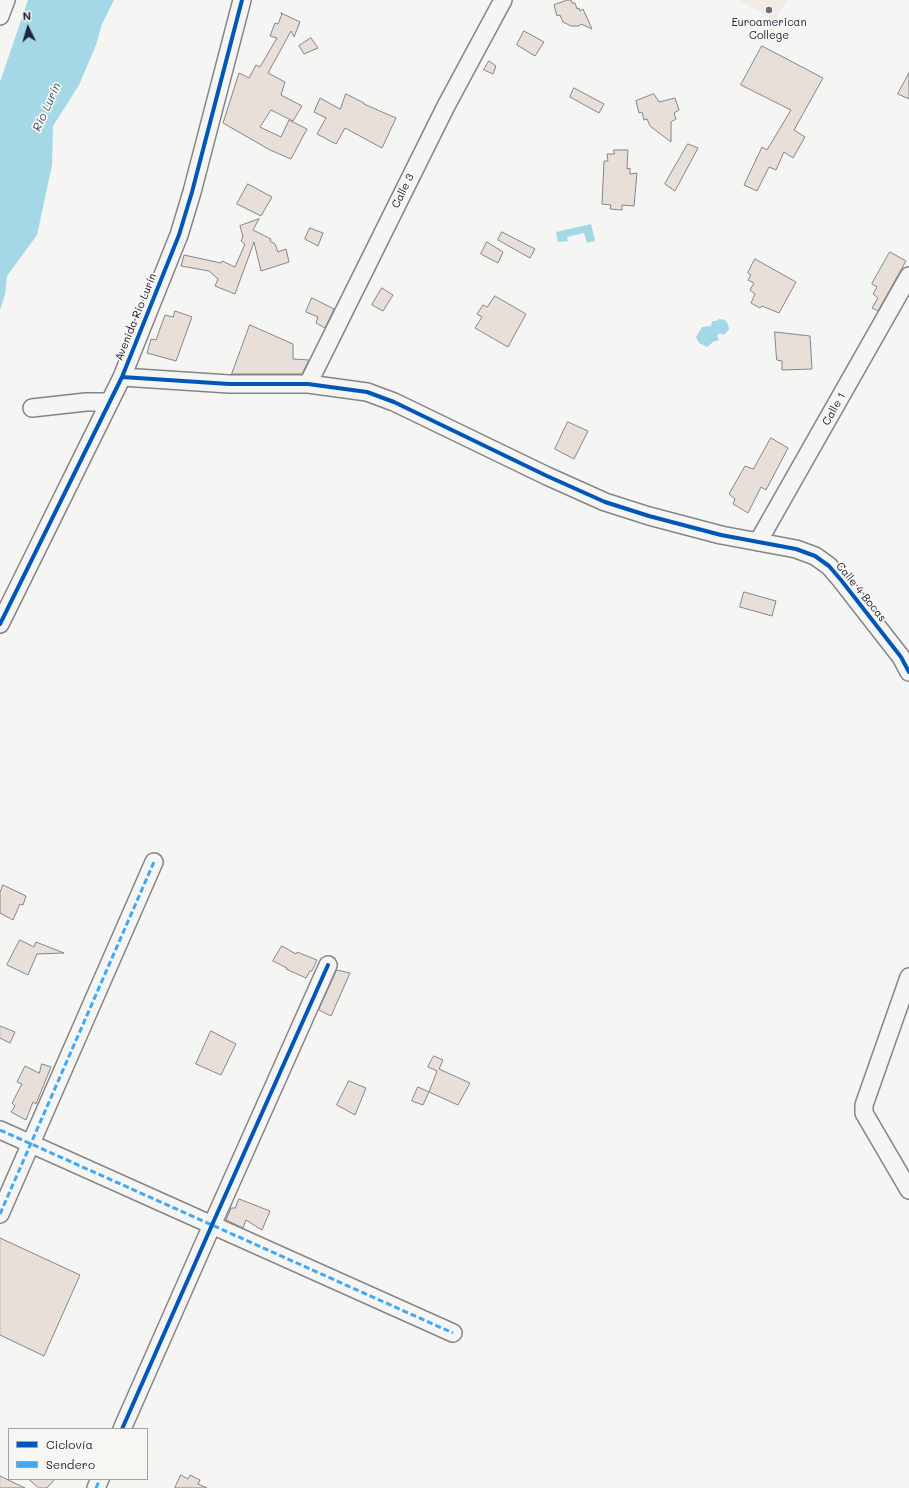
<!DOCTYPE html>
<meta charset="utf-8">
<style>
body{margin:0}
#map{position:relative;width:909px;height:1488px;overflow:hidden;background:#f5f5f3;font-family:Mali,sans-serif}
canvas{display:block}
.legend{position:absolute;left:8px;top:1428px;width:140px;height:52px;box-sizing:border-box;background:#f6f6f2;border:1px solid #a1a1a9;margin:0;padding:5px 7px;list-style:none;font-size:12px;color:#22223b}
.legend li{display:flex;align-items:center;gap:8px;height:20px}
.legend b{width:20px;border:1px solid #a1a1a9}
.north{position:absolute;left:8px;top:8px;width:40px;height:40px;-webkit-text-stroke:3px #f6f6f2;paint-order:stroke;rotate:355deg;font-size:11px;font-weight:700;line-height:16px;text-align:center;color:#22223b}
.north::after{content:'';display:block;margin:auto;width:14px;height:18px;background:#22223b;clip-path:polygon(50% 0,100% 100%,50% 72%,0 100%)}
</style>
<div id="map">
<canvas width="909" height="1488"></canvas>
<ul class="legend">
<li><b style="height:5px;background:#0057b8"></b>Ciclovía</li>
<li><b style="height:5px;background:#3fa9f5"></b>Sendero</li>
</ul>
<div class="north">N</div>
</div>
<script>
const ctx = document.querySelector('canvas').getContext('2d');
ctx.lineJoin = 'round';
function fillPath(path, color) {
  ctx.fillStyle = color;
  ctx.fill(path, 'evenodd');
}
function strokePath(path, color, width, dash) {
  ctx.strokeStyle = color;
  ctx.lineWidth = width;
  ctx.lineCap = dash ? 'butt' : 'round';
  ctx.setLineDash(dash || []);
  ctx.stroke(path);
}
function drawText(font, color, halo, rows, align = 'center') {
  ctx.font = font + ' Mali,sans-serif';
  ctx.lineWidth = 3.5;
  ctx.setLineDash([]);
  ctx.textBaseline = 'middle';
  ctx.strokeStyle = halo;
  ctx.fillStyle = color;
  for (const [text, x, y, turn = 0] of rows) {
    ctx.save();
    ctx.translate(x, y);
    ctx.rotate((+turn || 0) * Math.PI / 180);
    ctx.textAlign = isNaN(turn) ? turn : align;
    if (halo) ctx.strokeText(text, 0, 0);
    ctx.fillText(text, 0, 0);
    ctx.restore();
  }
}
const built = new Path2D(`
 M739,0H787L774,20Z`);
const water = new Path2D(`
 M28,0H114L102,24L96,45L79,85L53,126L52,165L37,235L7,276L5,295L0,310V82Z
 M591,224L595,240L594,241L587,243L584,233L567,237L568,241L558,242L556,232Z
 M719,319C726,319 728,322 729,329L725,334C721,335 720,331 717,336L719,340L713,342L707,347L699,343L696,337L702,327L711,326L712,321H716Z`);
const building = new Path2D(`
 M568,0H571L572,3H575L577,9L579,8L580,11L583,9L592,29L581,24L579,26H571L563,22L560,15L557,16L554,5Z
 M281,13L300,22L294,37L291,31L268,73L285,82L281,95L302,106L293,121L271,110L260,127L281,137L289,120L307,129L291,159L270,150L223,123L239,73L249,78L256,65L260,67L277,38L270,36L275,23L278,24L282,14Z
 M524,31L544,42L535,56L517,45Z
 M311,38L318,48L304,54L299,46Z
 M762,46L823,78L794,130L805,137L793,158L784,152L776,170L769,167L757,191L744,185L762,147L767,150L791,110L741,85Z
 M489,61L496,66L493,74L484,70Z
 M909,73V99L898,94Z
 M574,88L604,104L599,113L570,97Z
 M346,94L364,103V104L396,118L382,148L345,128L336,144L317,134L326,118L314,112L320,98L340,109Z
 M654,94L659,102L675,98L679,110L674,113L676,119L671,122V142L650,126L647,119L644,120L642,112L639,113L636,101Z
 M688,144L698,148L675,191L665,184Z
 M614,150H628L627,169L630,168V174L637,173L634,206L622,205V210L610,209L611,205L602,204L604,161H608L607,154H614Z
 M248,184L272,197L261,216L237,204Z
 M259,219L253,230L271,239L270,241L275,244L278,252L286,249L289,262L261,271L254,242L235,294L215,286L218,279L209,271L181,266L184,255L221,263L222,261L235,267L245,244L241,241L243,237L240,226Z
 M310,228L323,233L318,246L305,239Z
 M502,232L535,249L530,258L498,240Z
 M487,242L503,252L498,263L481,254Z
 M890,252L906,261L878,311L872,308L878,298L873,294L877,287L872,284Z
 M755,259L796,282L779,313L762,306L760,308L751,303L755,294L750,290L754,283L748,280L751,275L748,273Z
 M382,288L393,295L383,311L372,305Z
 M495,296L526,314L508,347L475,328L482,317L477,314L483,305L487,307Z
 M312,298L334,309L325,328L316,323L318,317L306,312Z
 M175,311L192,317L176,361L147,353L151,339L156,340L165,315L173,317Z
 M250,325L293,344V359L309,360L302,374H232Z
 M775,332L810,336L812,369L782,370V361L777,360Z
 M568,422L588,431L574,459L555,449Z
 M771,438L788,448L766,490L761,487L748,513L733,504L735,499L729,494L745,466L753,469Z
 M744,592L776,601L772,616L740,607Z
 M3,885L26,896L23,905L20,904L13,920L0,913V893Z
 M20,940L34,947L36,942L64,953L37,954L28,975L7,965Z
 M282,946L296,954L297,952L317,960L312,971H310L306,978L286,969L287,968L273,961Z
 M337,970L350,973L331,1016L319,1010Z
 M0,1026L15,1032L10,1043L0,1038Z
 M211,1031L236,1044L221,1075L196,1064Z
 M434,1056L443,1060L439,1069L470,1083L458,1105L429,1092L437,1071L428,1067Z
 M42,1064L51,1067L36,1104L33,1102L26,1120L11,1112L15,1106L12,1103L22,1084L17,1082L25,1066L39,1073Z
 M349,1081L366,1088L355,1115L337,1105Z
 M418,1087L429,1092L423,1105L412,1101Z
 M239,1199L270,1211L262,1230L246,1220L243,1228L226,1220L231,1208H235Z
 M0,1238L80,1275L44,1356L0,1335Z
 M181,1475L188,1479L190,1475L200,1480L198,1484L207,1488H175Z
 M0,1476L25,1488H0Z
 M29,1479H55L47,1488H39Z`);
const minor = new Path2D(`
 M0,16L6,0
 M122,377L229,384H308L367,392L394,402L547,476L605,502L649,516L721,535L796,549L815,556L829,566L841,580L901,657L909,672
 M308,384L446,106L503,0
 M32,408L86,402H109
 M758,542L909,276
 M0,624L122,377L179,235L192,192L242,0
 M909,977L864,1105V1113L909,1190
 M0,1130L453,1333
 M0,1214L154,862
 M122,1429L212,1225L328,965
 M96,1488L100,1479`);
const quiet = new Path2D(`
 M0,1130L453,1333
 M0,1214L154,862
 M96,1488L100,1479`);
const cycleway = new Path2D(`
 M122,377L229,384H308L367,392L394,402L547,476L605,502L649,516L721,535L796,549L815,556L829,566L841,580L901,657L909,672
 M0,624L122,377L179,235L192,192L242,0
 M122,1429L212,1225L328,965`);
const markers = [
 [769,10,4,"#6c6c7b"]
];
const poiNames = [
 ["Euroamerican",769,23],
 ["College",769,36]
];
const streetNames = [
 ["Calle 3",403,191,-64],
 ["Avenida Río Lurín",136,317,-68],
 ["Calle 1",834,409,-61],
 ["Calle 4 Bocas",861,592,51]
];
const waterNames = [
 ["Río Lurín",47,107,-66]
];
fillPath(built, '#f2eae3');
fillPath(water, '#a4d8e6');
fillPath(building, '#e8dfd8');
strokePath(building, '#858589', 1);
strokePath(minor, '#858589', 20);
strokePath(minor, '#f5f5f3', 17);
strokePath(quiet, '#3fa9f5', 3, [6, 3]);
strokePath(cycleway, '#0057b8', 4);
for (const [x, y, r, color] of markers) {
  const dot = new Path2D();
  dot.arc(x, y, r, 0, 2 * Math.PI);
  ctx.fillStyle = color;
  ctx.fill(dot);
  strokePath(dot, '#f6f6f2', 1.5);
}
drawText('11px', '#22223b', '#f6f6f2', poiNames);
drawText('11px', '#22223b', '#f6f6f2', streetNames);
drawText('italic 12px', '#3e556d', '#f6f6f2', waterNames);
</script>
